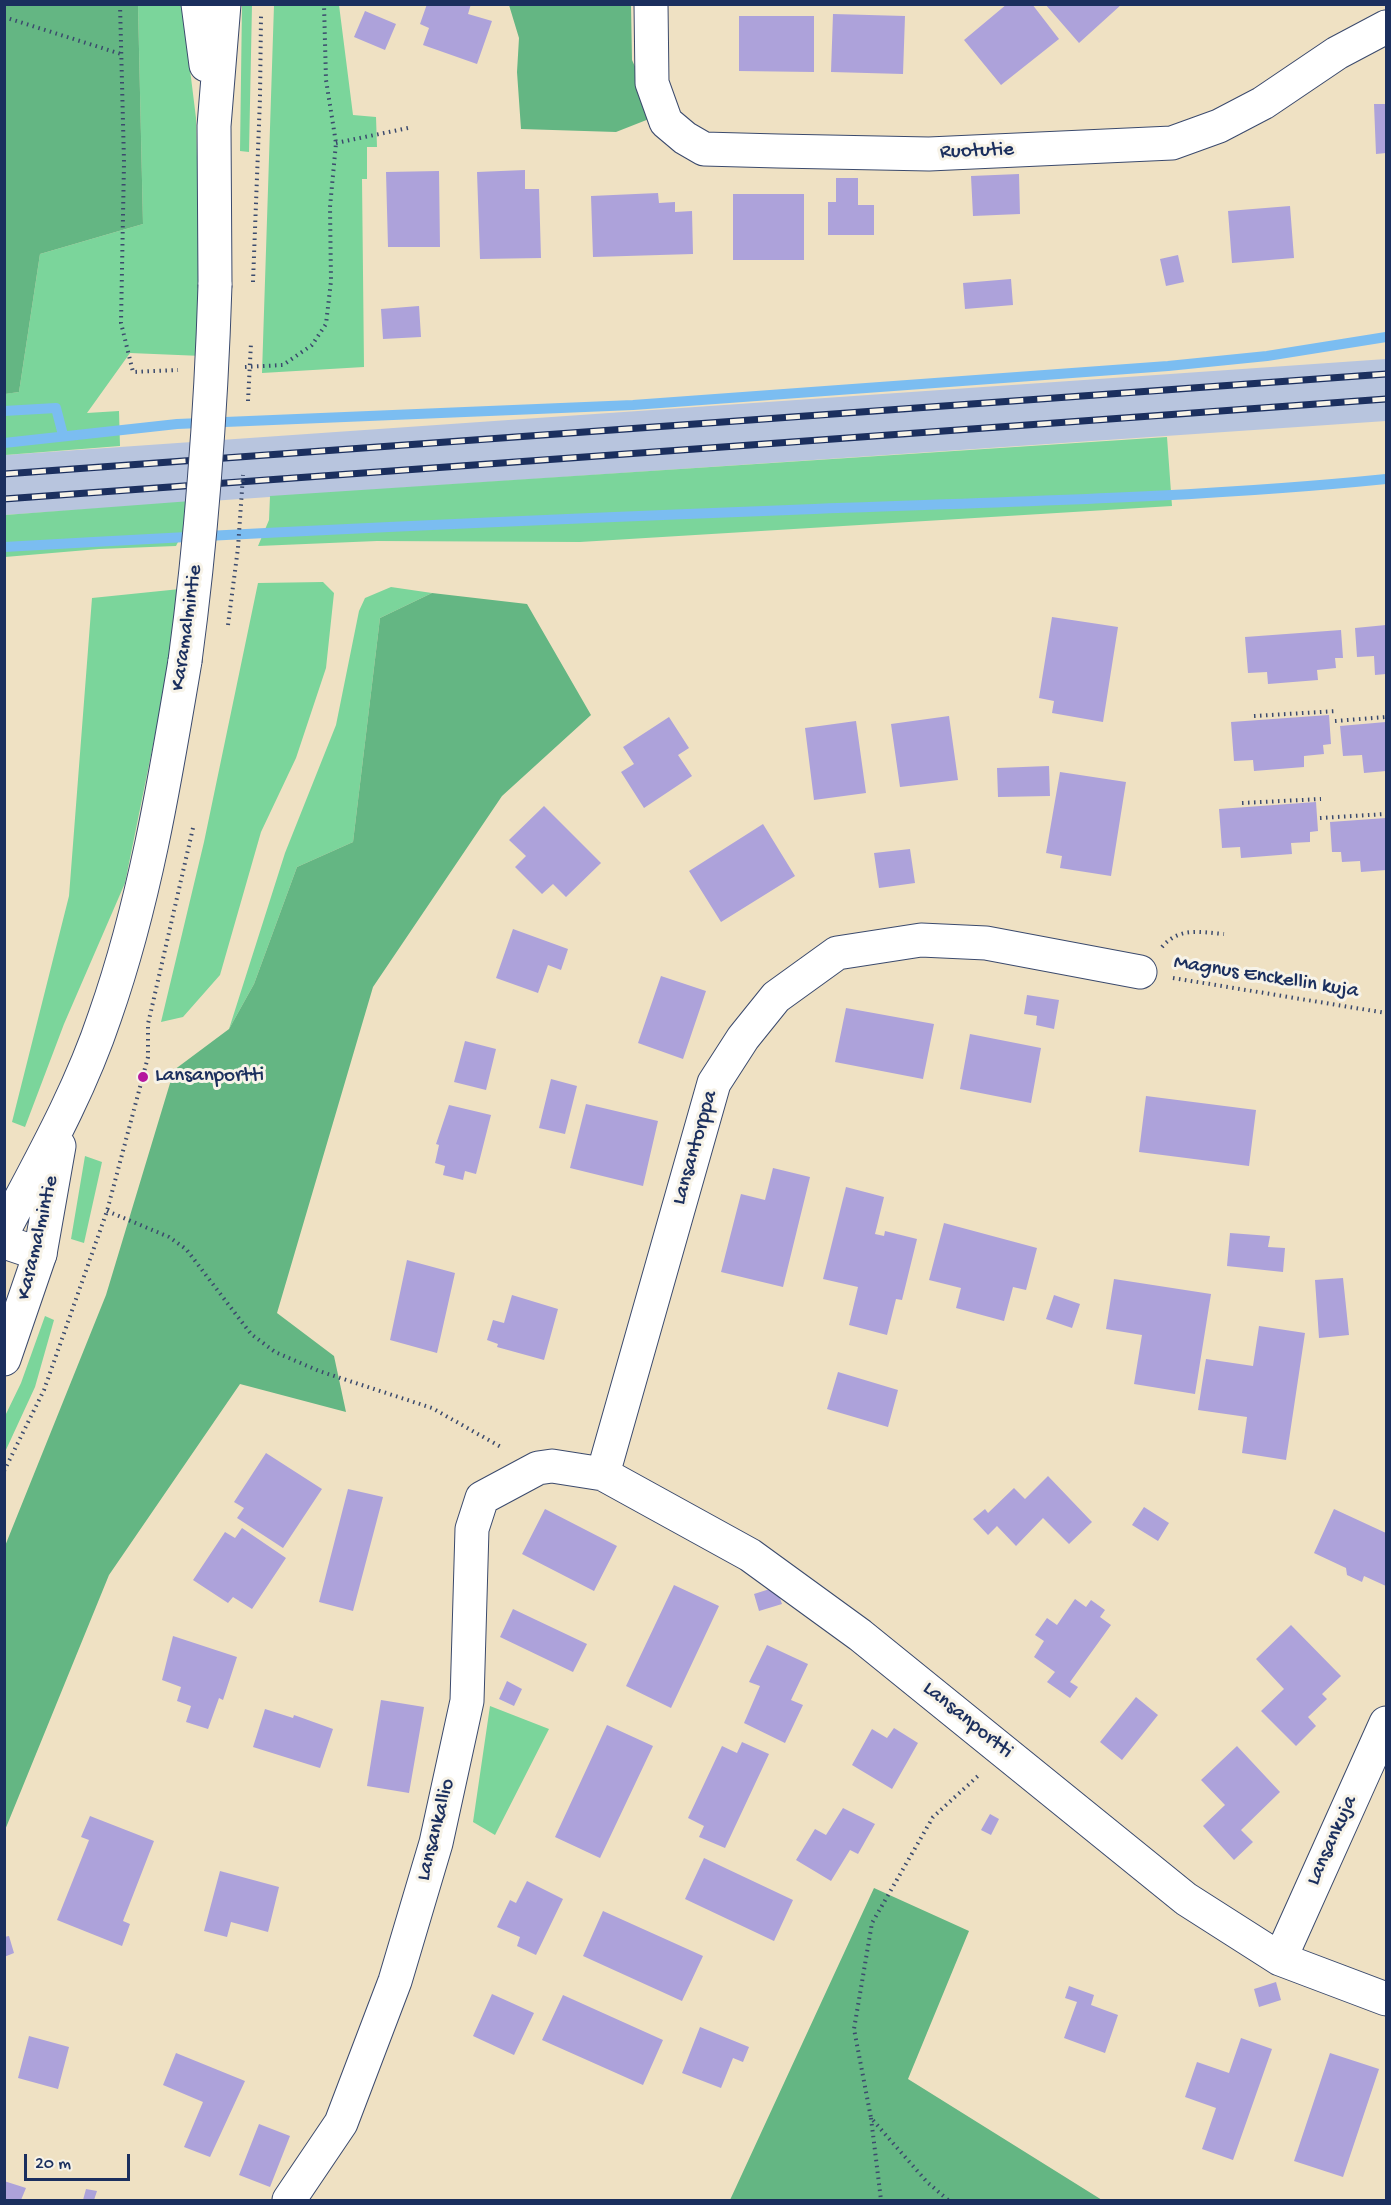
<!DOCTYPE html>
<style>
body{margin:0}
#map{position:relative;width:1391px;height:2205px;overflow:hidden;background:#efe1c3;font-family:"Gochi Hand",sans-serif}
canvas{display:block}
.frame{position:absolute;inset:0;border:6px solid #1b2f5e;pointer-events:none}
.scale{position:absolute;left:24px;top:2154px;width:106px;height:27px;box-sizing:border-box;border:3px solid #1b2f5e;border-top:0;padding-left:8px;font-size:18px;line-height:21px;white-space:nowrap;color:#1b2f5e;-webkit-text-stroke:4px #f7f3e8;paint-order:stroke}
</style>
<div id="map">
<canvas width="1391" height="2205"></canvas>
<div class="frame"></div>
<div class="scale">20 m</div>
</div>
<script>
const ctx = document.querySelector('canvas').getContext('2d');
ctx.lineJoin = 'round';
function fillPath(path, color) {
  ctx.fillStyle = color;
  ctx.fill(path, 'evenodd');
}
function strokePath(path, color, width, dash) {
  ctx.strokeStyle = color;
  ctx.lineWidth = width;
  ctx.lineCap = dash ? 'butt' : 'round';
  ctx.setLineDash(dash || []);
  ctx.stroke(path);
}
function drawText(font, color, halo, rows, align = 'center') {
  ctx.font = font + ' "Gochi Hand",sans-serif';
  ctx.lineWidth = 6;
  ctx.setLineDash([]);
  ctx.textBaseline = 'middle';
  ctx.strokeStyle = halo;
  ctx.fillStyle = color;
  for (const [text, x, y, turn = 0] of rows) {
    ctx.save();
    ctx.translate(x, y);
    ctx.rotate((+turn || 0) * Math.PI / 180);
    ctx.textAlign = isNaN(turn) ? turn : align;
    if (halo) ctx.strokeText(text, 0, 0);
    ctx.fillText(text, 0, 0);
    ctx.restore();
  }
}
const industrial = new Path2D(`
 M1386,359V421L5,515V455Z`);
const green = new Path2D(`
 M138,5H182L196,118L202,356L130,353L87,413L119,411L120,446L5,455L4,394L19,392L40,254L143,224Z
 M242,5H252L249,152L240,151Z
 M274,5H339L353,115L376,117L377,147H367V179H362L364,367L262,373Z
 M1167,437L1172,506L580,542L377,541L258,546L269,520L270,496Z
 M191,501L192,514L176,546L99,549L5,557V515Z
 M323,582L334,593L326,668L296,758L261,832L220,975L183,1017L161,1022L204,842L258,583Z
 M391,587L432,593L380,618L353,842L297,867L254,984L229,1029L285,853L336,725L359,611L365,598Z
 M180,589L169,666L125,883L64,1024L25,1127L12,1122L69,896L92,598Z
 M85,1156L102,1162L84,1243L71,1239Z
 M45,1316L54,1320L35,1387L5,1452V1416L21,1383Z
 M490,1706L549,1729L495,1835L473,1822Z`);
const forest = new Path2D(`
 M4,5H138L143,224L40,254L19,392L5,394Z
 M509,5H631L632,60L642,82L649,119L616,132L521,129L517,72L519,38Z
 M432,593L527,604L591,715L502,796L373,987L277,1313L334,1356L346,1412L240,1384L109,1575L5,1830V1546L106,1295L174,1070L229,1029L254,984L297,867L353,842L380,618Z
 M874,1888L969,1931L908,2079L1102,2200H730Z`);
const stream = new Path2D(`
 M4,411L56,408L63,435
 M4,443L177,424L633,405L1168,366L1267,356L1386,337
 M4,547C266,532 528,520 789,510C989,502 1188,499 1386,479`);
const building = new Path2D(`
 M427,4H471L468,14L492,21L477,64L423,45L429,28L420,24Z
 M1007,4H1032L1059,39L1001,85L964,40Z
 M1045,4H1122L1079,43Z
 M365,11L396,24L385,50L354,37Z
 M833,14L905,16L903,74L831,72Z
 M739,16H814V72L739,71Z
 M1374,104H1386V153L1376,154Z
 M525,170V189H539L541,258L480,259L477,172Z
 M439,171L440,247H388L386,172Z
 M1019,174L1020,214L973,216L971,176Z
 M836,178H858V205H874V235H828V202H836Z
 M658,193L659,203L675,202V212L692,211L693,254L593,257L591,196Z
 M733,194H804V260H733Z
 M1290,206L1294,258L1232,263L1228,211Z
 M1178,255L1184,282L1166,286L1160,259Z
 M1011,279L1013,305L965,309L963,283Z
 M419,306L421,337L383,339L381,309Z
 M1052,617L1118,627L1103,722L1052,713L1054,701L1039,698Z
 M1386,625V674L1375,675L1374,656L1357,657L1355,628Z
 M1341,630L1343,658H1335L1336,668L1317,670L1318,680L1268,684L1267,672L1248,673L1245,637Z
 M1329,715L1331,744L1323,745L1324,754L1304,756V767L1254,771L1253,760L1234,761L1231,722Z
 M949,716L958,780L900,787L891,724Z
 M669,717L689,748L678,755L692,776L644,808L621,772L634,764L623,747Z
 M856,721L866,793L814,800L805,728Z
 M1386,722V771L1364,773L1362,755L1343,756L1340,726Z
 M1049,766L1050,796L998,797L997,768Z
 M1060,772L1126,782L1111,876L1060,868L1062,856L1046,853Z
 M1316,802L1318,831L1310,832V842L1291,843L1292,854L1241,858L1240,847L1222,848L1219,809Z
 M544,806L601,863L566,897L553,884L542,894L515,867L526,856L509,840Z
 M1386,818V870L1361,872L1360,861L1342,862L1341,852H1332L1330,822Z
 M763,824L795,876L721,922L689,871Z
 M910,849L915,883L879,888L874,853Z
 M513,929L568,949L561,970L548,965L538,993L496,978Z
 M661,976L706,991L683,1059L638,1043Z
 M1027,995L1059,1000L1054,1029L1036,1025L1037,1016L1024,1014Z
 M846,1008L934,1024L923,1079L835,1062Z
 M970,1034L1041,1048L1031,1103L960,1089Z
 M465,1041L496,1049L486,1090L454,1082Z
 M551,1079L577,1086L565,1134L539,1128Z
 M1146,1096L1256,1110L1249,1166L1139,1152Z
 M586,1104L658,1121L643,1186L570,1168Z
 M449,1105L491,1115L476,1174L465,1171L463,1180L443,1175L445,1166L435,1163L439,1145L436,1144Z
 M773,1168L810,1177L783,1287L721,1272L741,1194L765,1200Z
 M846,1187L884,1197L875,1234L884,1236L885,1231L917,1239L902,1300L896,1299L887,1335L849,1325L858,1287L823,1279Z
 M944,1223L1037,1248L1026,1290L1013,1287L1004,1321L956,1308L961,1288L929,1280Z
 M1230,1233L1270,1236L1268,1247L1285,1248L1283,1272L1227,1266Z
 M407,1260L455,1273L437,1353L390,1340Z
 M1343,1278L1349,1335L1319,1338L1315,1280Z
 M1114,1279L1211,1294L1195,1394L1134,1384L1142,1335L1106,1329Z
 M512,1295L558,1309L544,1360L497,1347L498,1344L487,1340L493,1320L504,1323Z
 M1054,1295L1080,1304L1072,1328L1046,1319Z
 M1259,1326L1305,1333L1286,1460L1242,1453L1247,1417L1198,1410L1206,1359L1253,1366Z
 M838,1372L898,1390L888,1427L827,1409Z
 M266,1453L322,1489L283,1548L237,1518L244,1508L234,1502Z
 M1048,1476L1092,1522L1069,1544L1043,1518L1016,1546L997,1526L988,1535L973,1519L985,1509L988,1513L1014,1488L1025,1499Z
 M348,1489L383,1497L353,1611L319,1602Z
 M1144,1507L1169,1523L1158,1541L1132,1525Z
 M545,1509L617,1546L594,1591L522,1554Z
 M1334,1509L1386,1533V1586L1364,1576L1362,1582L1347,1575L1346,1568L1314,1553Z
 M242,1528L286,1558L252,1609L233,1597L228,1603L193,1580L225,1532L235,1538Z
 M674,1585L719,1606L671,1708L626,1686Z
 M776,1587L782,1604L759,1611L754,1594Z
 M1075,1599L1086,1607L1091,1600L1105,1610L1100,1617L1111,1625L1070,1682L1078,1687L1070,1698L1047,1682L1055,1672L1034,1657L1044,1641L1035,1635L1047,1618L1057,1625Z
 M513,1609L587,1644L573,1672L500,1637Z
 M1291,1625L1341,1676L1322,1694L1327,1699L1308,1717L1316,1726L1296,1746L1261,1711L1284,1689L1256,1659Z
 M173,1636L237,1657L223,1700L219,1698L208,1729L186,1722L191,1706L177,1701L181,1687L162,1680Z
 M767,1645L808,1664L791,1700L803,1705L785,1743L744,1723L760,1686L749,1682Z
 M507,1681L522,1689L514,1706L499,1699Z
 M1136,1697L1158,1715L1122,1760L1100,1742Z
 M381,1700L424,1707L409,1793L367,1786Z
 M265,1709L293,1718L294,1715L333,1729L320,1768L253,1747Z
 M607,1725L653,1746L600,1858L555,1837Z
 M894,1728L918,1743L892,1789L852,1765L872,1729L887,1738Z
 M742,1742L769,1754L725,1848L699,1837L704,1826L688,1818L722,1746L737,1753Z
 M1237,1746L1280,1792L1241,1830L1253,1842L1234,1860L1203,1826L1225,1805L1201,1780Z
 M843,1808L875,1824L858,1854L850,1850L831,1881L796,1860L815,1829L826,1835Z
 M990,1814L999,1819L991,1835L981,1830Z
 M90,1816L154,1841L123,1921L130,1924L122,1946L57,1920L89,1840L81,1837Z
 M704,1858L793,1900L774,1941L685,1899Z
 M220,1871L279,1887L268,1932L231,1922L227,1937L204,1931Z
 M527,1881L563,1899L536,1955L517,1946L520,1937L497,1927L510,1900L516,1903Z
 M603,1911L703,1956L682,2001L583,1956Z
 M9,1936L14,1953L4,1957V1937Z
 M1276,1982L1281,2000L1259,2007L1254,1989Z
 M1069,1986L1094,1995L1091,2005L1118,2015L1105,2053L1064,2038L1077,2002L1065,1998Z
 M492,1994L534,2013L514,2055L473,2036Z
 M563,1995L663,2040L643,2085L542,2040Z
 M700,2027L749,2047L743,2062L733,2058L721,2088L682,2073Z
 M29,2036L69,2047L58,2089L18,2078Z
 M1241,2038L1272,2049L1233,2160L1202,2149L1216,2108L1185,2097L1197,2062L1229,2073Z
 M176,2053L245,2081L210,2157L184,2147L203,2102L163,2085Z
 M1330,2053L1379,2069L1343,2177L1294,2161Z
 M259,2124L290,2136L270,2187L239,2175Z
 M4,2181L26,2188L21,2200H4Z
 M86,2189L97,2191L94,2200H83Z`);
const path = new Path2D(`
 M120,4L124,162L121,323L133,372L178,370
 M4,17L121,54
 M336,143L408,128
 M253,282L260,98L261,16
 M245,367L283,365L312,345L326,324L331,281L330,207L336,143L326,80L324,4
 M1254,716L1337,711
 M1335,721L1386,717
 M1242,803L1321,799
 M1320,818L1386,814
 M1162,947C1179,927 1199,932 1224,934
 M1173,978L1386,1013
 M107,1211L169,1237L186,1249L251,1334L275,1352L319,1371L432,1408L501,1447
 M4,1471L44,1390L107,1211L148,1057V1024L193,828
 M871,2118L881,2200
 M948,2200L927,2182L871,2118L854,2029L872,1923L933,1817L978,1776`);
const minor = new Path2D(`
 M651,4L652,83L666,122L685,138L704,149L778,151L929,154L1172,143L1219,126L1263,103L1337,53L1386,27
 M4,1242L40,1254
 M603,1474L714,1083L743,1038L776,997L837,953L921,940L986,943L1140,972
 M1280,1959L1386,1723
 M289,2200L341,2123L395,1981L436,1843L467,1701L472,1529L482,1498L538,1468L552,1466L603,1474L750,1555L860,1635L1186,1899L1280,1959L1386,1999`);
const tertiary = new Path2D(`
 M198,4L206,65
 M215,285L214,126L224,4
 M4,1230C41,1160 80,1091 105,1016C145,902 165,780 185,661
 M4,1359L40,1254L59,1146`);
const rail = new Path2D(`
 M4,474L1386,374
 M4,499L1386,399`);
const pathBridge = new Path2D(`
 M248,401L251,343
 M228,625L238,548L243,475`);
const tertiaryBridge = new Path2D(`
 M185,661C202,535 211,412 215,285`);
const markers = [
 [143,1077,6,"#b5179e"]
];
const streetNames = [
 ["Ruotutie",977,152,-2],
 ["Karamalmintie",188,628,-82],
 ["Magnus Enckellin kuja",1266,978,9],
 ["Lansantorppa",696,1148,-74],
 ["Karamalmintie",39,1238,-77],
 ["Lansanportti",967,1721,39],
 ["Lansankallio",437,1830,-76],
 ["Lansankuja",1333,1841,-66]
];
const poiNames = [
 ["Lansanportti",155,1077]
];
fillPath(industrial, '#b8c5de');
fillPath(green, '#7bd59b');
fillPath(forest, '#64b683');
strokePath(stream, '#7bbdf1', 10);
fillPath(building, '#ada2da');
strokePath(minor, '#3b4a6d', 35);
strokePath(tertiary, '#3b4a6d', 35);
strokePath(path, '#3b4a6d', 4, [1.5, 4.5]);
strokePath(minor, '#fff', 33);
strokePath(tertiary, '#fff', 33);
strokePath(rail, '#1b2f5e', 7);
strokePath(rail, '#f7f3e8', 4.5, [14]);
strokePath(tertiaryBridge, '#3b4a6d', 35, []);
strokePath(pathBridge, '#3b4a6d', 4, [1.5, 4.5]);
strokePath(tertiaryBridge, '#fff', 33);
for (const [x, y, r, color] of markers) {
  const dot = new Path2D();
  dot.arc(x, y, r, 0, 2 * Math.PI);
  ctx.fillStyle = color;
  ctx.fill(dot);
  strokePath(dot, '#f7f3e8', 2);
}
drawText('21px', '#1b2f5e', '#f7f3e8', streetNames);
drawText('21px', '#1b2f5e', '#f7f3e8', poiNames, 'left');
</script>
